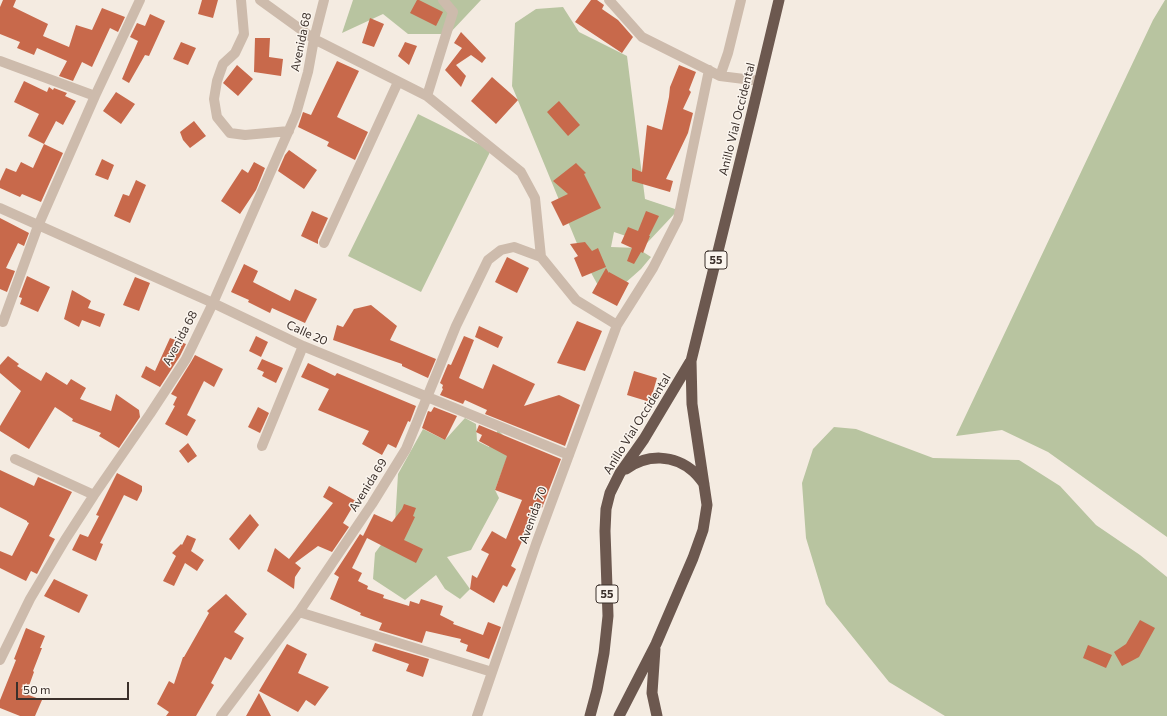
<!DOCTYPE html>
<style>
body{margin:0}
#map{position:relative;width:1167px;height:716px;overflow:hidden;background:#f4ebe1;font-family:Commissioner,sans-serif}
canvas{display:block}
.scale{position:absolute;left:16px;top:682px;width:113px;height:18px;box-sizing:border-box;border:2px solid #3b302b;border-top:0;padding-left:5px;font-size:12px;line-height:14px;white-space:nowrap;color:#3b302b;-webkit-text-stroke:3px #fbf5ee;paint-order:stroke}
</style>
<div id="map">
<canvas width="1167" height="716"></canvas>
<div class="scale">50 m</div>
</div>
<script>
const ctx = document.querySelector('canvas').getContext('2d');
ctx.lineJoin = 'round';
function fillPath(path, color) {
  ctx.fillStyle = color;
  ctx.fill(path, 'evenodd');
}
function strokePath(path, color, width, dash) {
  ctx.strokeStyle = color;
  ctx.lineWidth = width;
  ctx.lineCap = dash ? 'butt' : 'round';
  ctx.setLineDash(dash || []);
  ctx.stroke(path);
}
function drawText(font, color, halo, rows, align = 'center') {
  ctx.font = font + ' Commissioner,sans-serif';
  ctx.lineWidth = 3;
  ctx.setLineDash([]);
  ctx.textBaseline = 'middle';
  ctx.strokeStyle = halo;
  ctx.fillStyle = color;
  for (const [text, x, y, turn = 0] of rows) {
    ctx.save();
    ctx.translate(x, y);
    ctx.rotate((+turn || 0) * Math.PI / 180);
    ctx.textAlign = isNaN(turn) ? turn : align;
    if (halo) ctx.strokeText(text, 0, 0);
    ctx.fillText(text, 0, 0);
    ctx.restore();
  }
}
const green = new Path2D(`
 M353,0H481L449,34H408L383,14L342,33Z
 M1165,0H1167V537L1048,452L1002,430L956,436L1153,20Z
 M563,7L579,32L627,56L645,199L678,210L647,243L614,232L611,247L637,248L651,257L641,269L606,300L583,258L512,86L515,23L536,9Z
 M418,114L491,150L421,292L348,256Z
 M465,418L476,424L477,441L489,447L498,430L512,444L495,490L499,498L471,550L447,557L470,589L460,599L445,589L436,575L405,600L373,579L375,553L386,538L394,540L398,474L423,429L445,440Z
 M834,427L856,429L933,458L1019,460L1060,486L1096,525L1140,555L1167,577V716H945L889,682L826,604L806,538L802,483L813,449Z`);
const building = new Path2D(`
 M3,0H16L13,7L48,24L43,36L69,47L76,25L92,30L102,8L125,17L118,32L110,28L92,67L82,62L73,81L59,76L67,61L37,48L34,55L17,48L20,42L0,34V7Z
 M202,0H218L213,18L198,14Z
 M417,0H419L443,12L436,26L410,13Z
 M591,0H597L604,5L602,9L618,20L633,37L622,53L575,22Z
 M150,14L165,21L149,56L145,55L129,83L122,79L138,41L130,37L137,23L145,26Z
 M370,18L384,24L374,47L362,43Z
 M461,32L486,58L482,63L471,55L456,65L466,76L461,87L445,70L462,48L454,43Z
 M255,38H270L269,57L283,59L281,76L254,72Z
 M181,42L196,48L188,65L173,59Z
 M405,42L417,46L409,65L398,56Z
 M337,61L359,71L337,117L368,132L355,160L327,146L329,142L298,127L303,112L311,115Z
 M237,65L253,79L238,96L223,83Z
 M679,65L696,72L689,90L691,92L683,109L693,113L688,133L666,179L673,181L670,192L632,181V168L642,172L647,125L662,130L669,97L670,87Z
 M492,77L518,100L496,124L471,101Z
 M24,81L47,92L49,87L53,90L54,88L67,93L65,96L76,101L63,125L56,121L44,144L28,136L39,114L14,102Z
 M116,92L135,104L121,124L103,111Z
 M559,101L580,125L568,136L547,112Z
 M194,121L206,136L190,148L183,140L180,132Z
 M44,144L63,153L41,202L22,194L20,197L0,188V181L6,168L16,172L21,162L33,168Z
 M289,150L317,170L304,189L278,171L285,155Z
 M102,159L114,165L108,180L95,175Z
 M254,162L265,168L256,190L240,214L221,201L242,169L248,173Z
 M576,163L586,173L584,174L601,208L563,226L551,202L568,194L553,181Z
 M136,180L146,185L130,223L114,216L123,194L129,196Z
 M312,211L328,218L318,240V244L301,236Z
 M646,211L659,216L649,236H650L643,253L641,252L634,264L627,261L632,248L621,243L628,227L638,231Z
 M0,218L29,233L24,246L18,243L6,268L15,271L7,292L0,289Z
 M585,242L592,251L598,248L606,267L582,277L574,258L578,256L570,244Z
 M507,257L529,268L517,293L495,282Z
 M244,264L258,271L253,282L290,301L295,289L317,299L305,323L272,308L270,313L248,302L249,300L231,292Z
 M606,268L609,273V272L629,283L617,306L592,293Z
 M27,276L50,287L38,312L20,304L22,298L19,297Z
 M135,277L150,283L139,311L123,305Z
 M72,290L91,301L88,308L105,314L100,327L82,320L79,327L64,319Z
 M371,305L397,326L390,340L436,359L428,378L402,366V364L333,340L337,325L343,327L354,309Z
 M577,321L602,331L585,371L557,363Z
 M479,326L503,337L498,348L475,337Z
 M256,336L268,342L261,357L249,351Z
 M464,336L474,340L459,378L483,389L493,364L535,384L524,406L559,395L580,405L565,446L485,414L487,410L465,400L463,404L440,395L443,389L442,388L443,385L440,383L448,364L451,365Z
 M170,338L186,344L180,356L160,387L141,377L146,366L155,371Z
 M195,355L223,369L214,387L204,381L187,415L196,420L187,436L165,424L175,406L173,405L177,397L171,394L191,362Z
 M8,356L19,364L17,366L41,381L46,372L67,385L71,379L86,388L80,399L111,411L116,394L139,410L140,417L119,448L99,436L101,433L72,421L73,419L55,407L29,449L0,431V426L21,391L0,373V365Z
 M262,359L283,368L276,383L262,376L264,372L257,369Z
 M308,363L335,376L337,373L416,406L410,422L408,421L396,448L388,444L382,455L362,444L369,431L318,410L329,389L301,377Z
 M634,371L657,378L650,402L627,395Z
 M258,407L269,413L260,433L248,427Z
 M434,407L457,416L445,440L422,428L428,411L431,412Z
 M479,425L561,459L542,508L541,507L527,541L523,539L511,566L516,569L507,587L503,585L494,603L470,589L472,575L477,578L489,554L481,550L492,531L506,539L522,500L495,490L507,456L479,441L482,435L476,432Z
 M188,443L197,456L188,463L179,451Z
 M0,470L34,486L38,477L72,492L49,536L55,539L37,574L31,571L26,581L0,568V551L12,556L29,523L27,522V521L0,507Z
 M117,473L142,486V491L137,501L124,495L100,543L103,544L96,561L72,550L80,534L88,537L99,516L96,515Z
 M329,486L356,501L343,523L349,527L332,552L318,546L295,563L301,568L295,577L294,589L267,571L275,548L289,559L333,503L323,497Z
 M404,504L416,508L413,516L415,517L404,540L423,549L416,563L367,538L352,568L362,573L358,581L368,586L367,589L384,595L383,598L409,606L410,601L419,604L421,599L443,606L440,615L454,622L453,624L483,635L488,622L501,627L489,659L466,651L468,645L460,642L461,639L426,631L422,643L379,630L382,623L360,615L361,613L330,599L339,577L334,574L360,534L363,536L374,514L392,522L402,509Z
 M250,514L259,525L239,550L229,539Z
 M187,535L196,539L191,551L204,560L197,571L185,563L174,586L163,581L176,556L172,553L181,544L182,545Z
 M54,579L88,595L79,613L44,596Z
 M226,594L247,614L234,632L244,638L231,660L225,657L211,683L214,685L196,716H166L169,712L157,704L169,681L174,684L183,657H184L209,613L207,611Z
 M1140,620L1155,628L1139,657L1122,666L1114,652L1126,644Z
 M26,628L45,636L40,648H42L33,671L34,672L26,694L42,700L35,716H20L0,708V700L16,660L14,659Z
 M375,643L429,659L423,677L406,671L409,664L372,651Z
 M287,644L307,654L298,673L329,687L315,706L306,700L298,712L259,691Z
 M1088,645L1112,655L1106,668L1083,658Z
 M259,693L271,716H246Z`);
const minor = new Path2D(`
 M241,0L244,34L235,53L223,64L217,81L214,99L217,117L230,133L245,135L289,131
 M260,0L314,39L427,96L521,172L535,198L541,257L576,300L617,325
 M609,0L642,37L720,76L760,81
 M0,61L95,96
 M720,76L728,53L741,0
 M427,96L453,12L443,0
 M0,208L213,303L303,346L569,455
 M324,243L398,82
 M3,322L38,226L95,96L140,0
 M262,446L303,346
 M15,459L94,495
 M299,612L492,672
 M0,660L30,599L65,540L94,495L150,414L186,359L213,303L296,114L308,72L314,39L324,0
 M221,716L299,612L372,504L406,449L456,326L488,260L501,250L514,247L541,257
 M477,716L536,544L617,325L653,268L678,219L709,70`);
const trunk = new Path2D(`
 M626,469C647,454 674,454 694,472C698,475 701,480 704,484
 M655,649L652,693L657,716
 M590,716L597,690L604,653L608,616L605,531L606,509L610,493L620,473L644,439L690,362
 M619,716L656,644L693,558L703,530L707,505L692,404L691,361L752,113L779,0`);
const shields = [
 [716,260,22],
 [607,594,22]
];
const shieldNames = [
 ["55",716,260],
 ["55",607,594]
];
const streetNames = [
 ["Avenida 68",301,42,-78],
 ["Anillo Vial Occidental",737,119,-76],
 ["Calle 20",307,333,24],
 ["Avenida 68",180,338,-62],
 ["Anillo Vial Occidental",637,424,-58],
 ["Avenida 69",368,485,-58],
 ["Avenida 70",533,515,-70]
];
fillPath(green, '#b8c4a0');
fillPath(building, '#c8694b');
strokePath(minor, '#cdbbac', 10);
strokePath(trunk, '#6c584f', 11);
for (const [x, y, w] of shields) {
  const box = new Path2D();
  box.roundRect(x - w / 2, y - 9, w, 18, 3);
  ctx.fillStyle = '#fbf5ee';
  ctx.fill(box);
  strokePath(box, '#3b302b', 1);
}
drawText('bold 11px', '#3b302b', null, shieldNames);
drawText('12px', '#3b302b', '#fbf5ee', streetNames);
</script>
